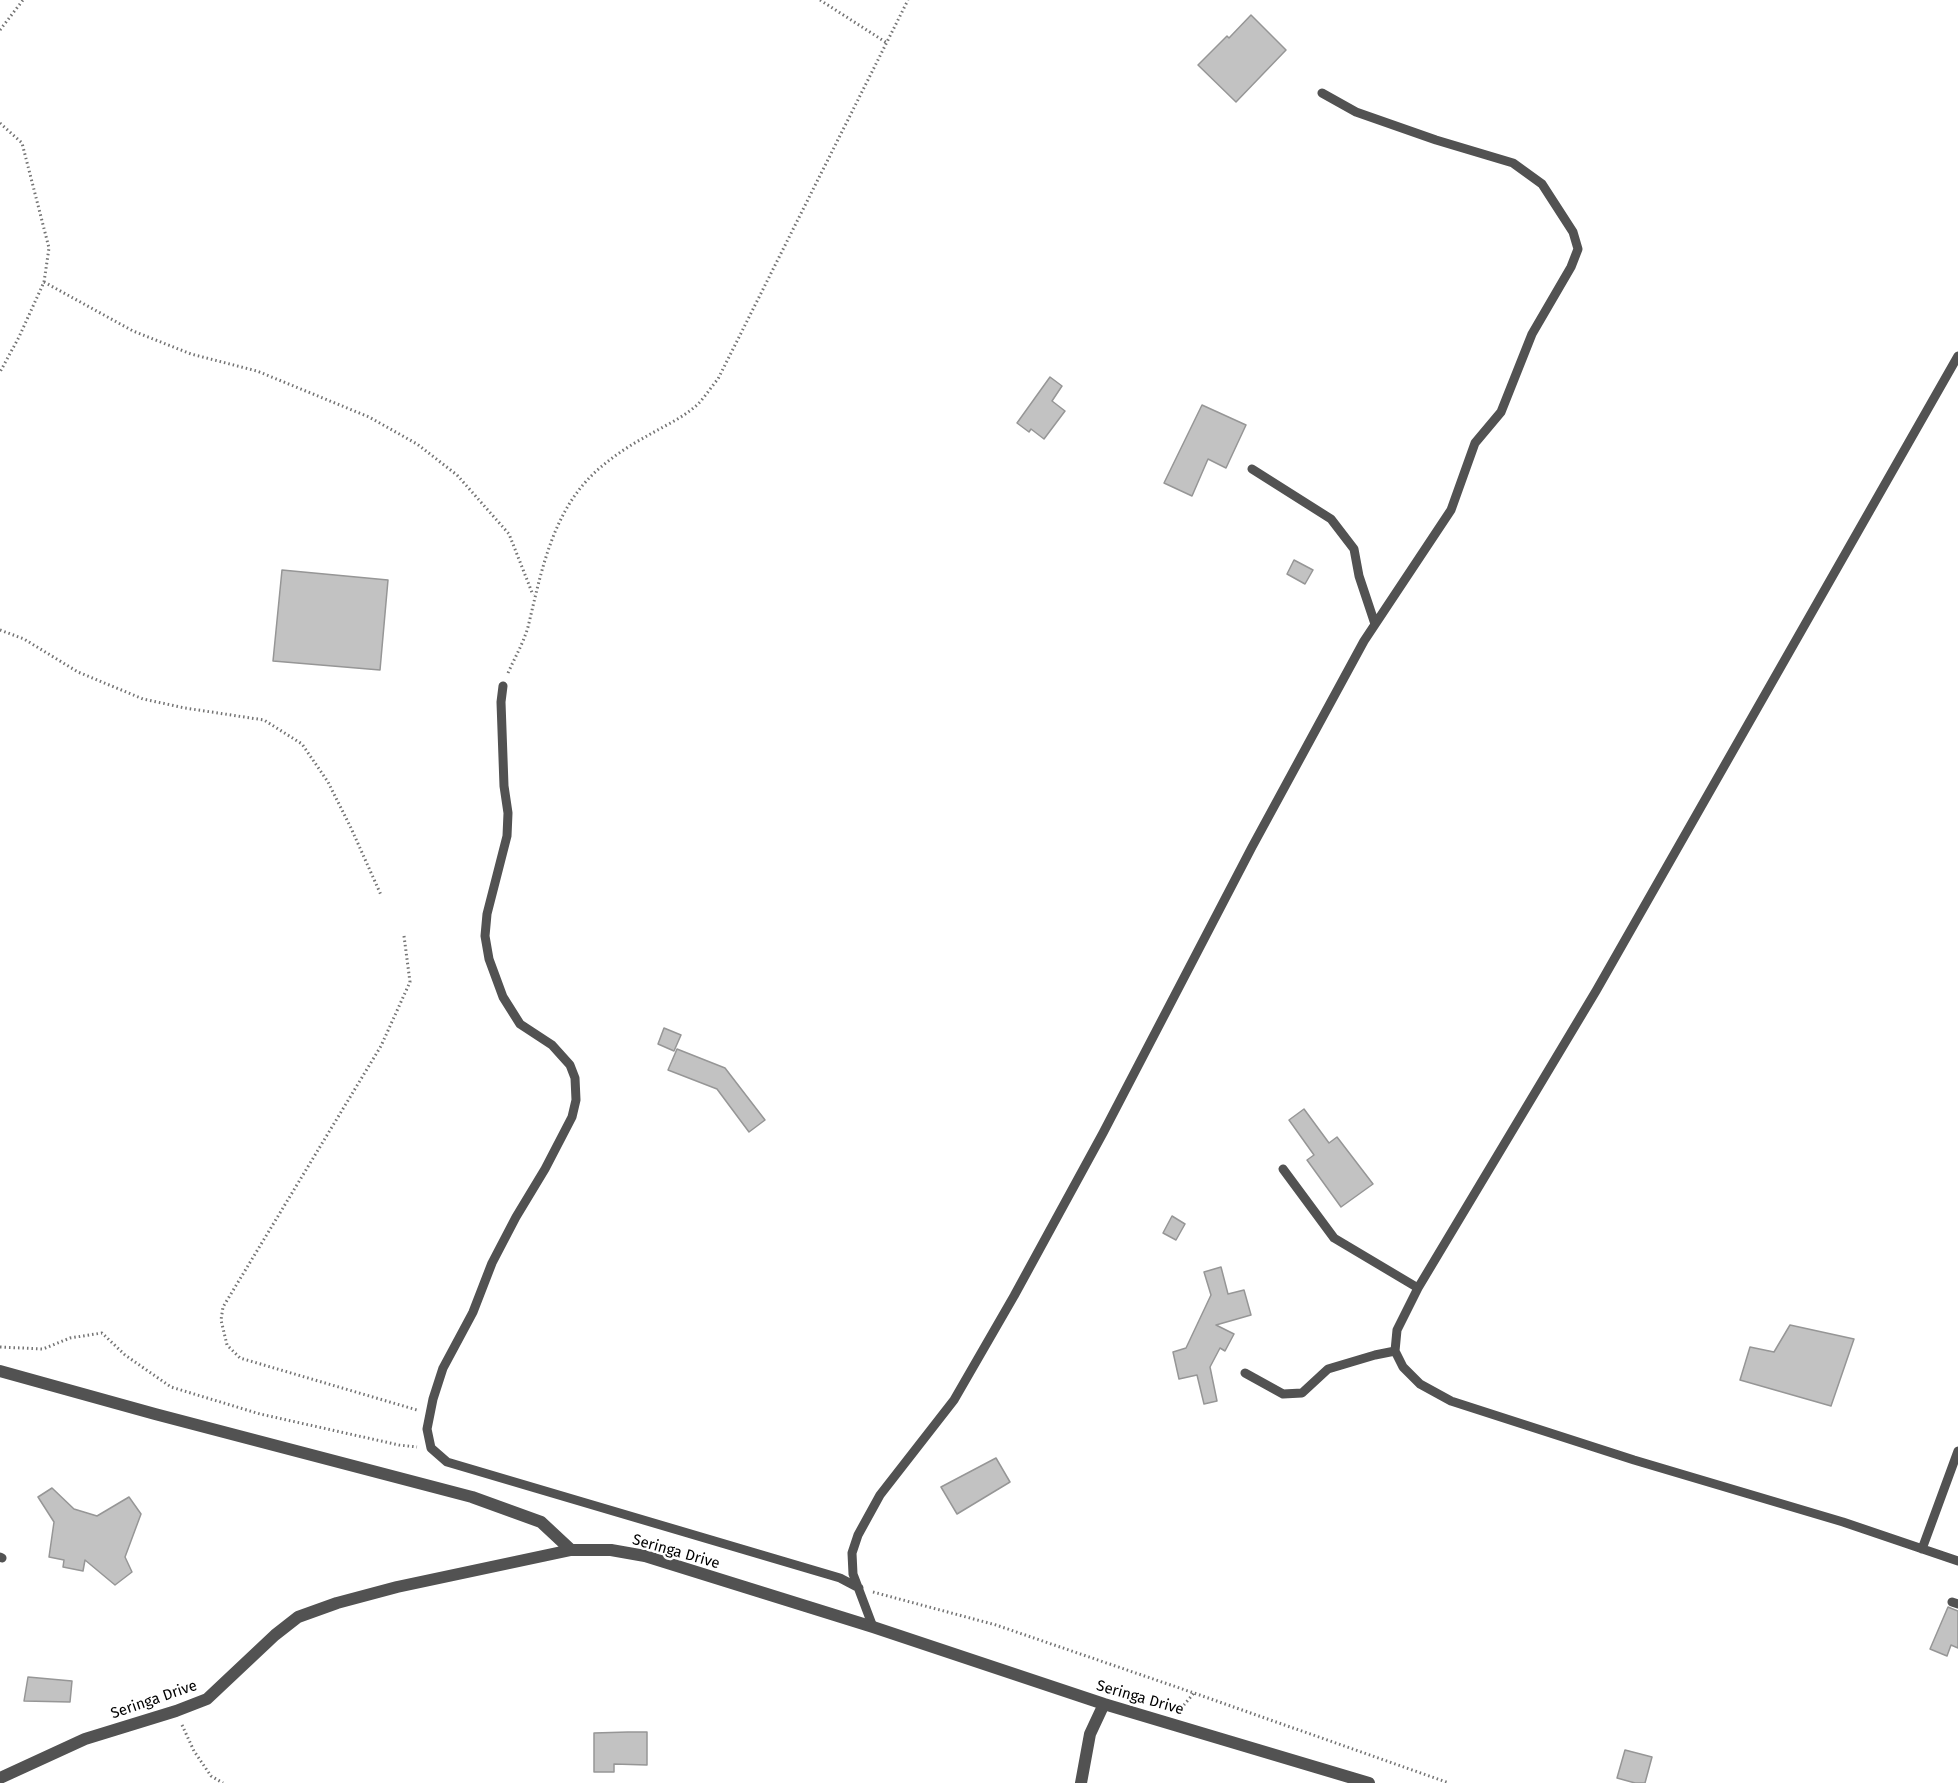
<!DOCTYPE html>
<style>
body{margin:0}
canvas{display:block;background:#fff}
</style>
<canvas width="1958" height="1783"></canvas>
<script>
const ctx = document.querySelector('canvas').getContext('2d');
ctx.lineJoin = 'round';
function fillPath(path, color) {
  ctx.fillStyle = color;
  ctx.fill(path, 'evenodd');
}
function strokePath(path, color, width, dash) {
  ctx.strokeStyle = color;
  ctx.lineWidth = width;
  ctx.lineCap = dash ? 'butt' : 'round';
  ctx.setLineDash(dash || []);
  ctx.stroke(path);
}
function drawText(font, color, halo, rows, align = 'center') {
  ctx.font = font + ' "Fira Sans",sans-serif';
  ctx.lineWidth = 5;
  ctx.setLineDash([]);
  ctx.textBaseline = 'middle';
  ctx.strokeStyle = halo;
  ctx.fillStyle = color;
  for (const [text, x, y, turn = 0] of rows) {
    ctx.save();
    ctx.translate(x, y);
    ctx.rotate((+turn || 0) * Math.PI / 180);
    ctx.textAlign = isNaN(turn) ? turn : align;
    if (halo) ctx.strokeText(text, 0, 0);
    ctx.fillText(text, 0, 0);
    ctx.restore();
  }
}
const building = new Path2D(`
 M1251,15L1286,50L1236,102L1198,65L1227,36L1229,38Z
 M1050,377L1062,386L1052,401L1065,411L1044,439L1031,429L1029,432L1017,423Z
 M1202,405L1246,425L1226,468L1208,459L1192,496L1164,483Z
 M1294,560L1313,570L1305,584L1287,574Z
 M282,570L388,580L380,670L273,661Z
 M664,1028L681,1035L674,1051L658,1044Z
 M677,1049L725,1068L765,1120L749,1132L717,1089L668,1070Z
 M1304,1109L1329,1143L1337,1137L1373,1184L1341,1207L1307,1160L1314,1155L1289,1120Z
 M1172,1216L1185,1224L1176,1240L1163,1233Z
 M1221,1267L1228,1294L1244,1290L1251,1315L1216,1325L1234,1334L1225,1351L1220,1348L1210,1367L1217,1401L1204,1404L1197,1375L1179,1379L1173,1352L1186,1348L1211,1295L1204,1272Z
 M1790,1325L1854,1339L1831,1406L1740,1380L1750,1347L1774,1352Z
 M996,1458L1010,1482L957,1514L941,1487Z
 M52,1488L74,1509L97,1516L129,1497L141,1514L125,1557L132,1572L115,1585L85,1560L83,1571L63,1567L64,1560L49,1557L54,1522L38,1497Z
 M1948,1607L1958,1611V1648L1951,1645L1947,1656L1930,1649Z
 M28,1677L72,1681L70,1702L24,1701Z
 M628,1732H647V1765L614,1764V1772H594V1733Z
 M1625,1750L1652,1757L1645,1783H1635L1617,1778Z`);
const path = new Path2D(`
 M820,0L887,43
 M0,30L23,0
 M0,123L22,143L49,248L44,282L19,337L0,372
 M44,282L133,331L191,354L257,371L369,417L417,444L457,475L509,534L533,595
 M0,630L24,639L78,672L143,699L185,708L264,720L302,744L328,782L351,828L381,895
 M508,673C515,657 523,644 528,627C542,569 553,507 601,467C615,455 632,444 647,436C664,426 683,418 698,404C705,397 711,387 718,379L908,0
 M404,936L410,982L381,1046L223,1307L221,1320L227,1345L240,1358L417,1410
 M0,1347L43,1349L70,1338L102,1333L125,1355L171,1387L260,1414L399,1445L417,1447
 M873,1592L996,1625L1194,1693L1449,1783
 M1178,1712L1194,1693
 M182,1725L194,1751L211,1776L223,1783`);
const lane = new Path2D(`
 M1958,356L1596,991L1418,1288L1397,1330L1395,1351L1403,1367L1420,1384L1451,1401L1634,1460L1843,1522L1958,1561
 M1252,469L1331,519L1354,549L1359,576L1375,624
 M503,686L501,702L504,786L508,813L507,836L487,914L485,936L489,959L503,997L520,1024L552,1045L570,1065L575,1078L576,1100L572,1117L545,1169L516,1217L492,1263L473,1312L443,1368L433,1399L427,1429L431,1448L447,1462L840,1578L859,1588
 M1283,1169L1334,1238L1418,1288
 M1245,1373L1283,1394L1302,1393L1328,1369L1375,1355L1395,1351
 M1922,1549L1958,1451
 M0,1557L2,1558
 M1952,1602L1958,1604
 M873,1627L853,1574L852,1553L858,1535L880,1495L954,1400L1014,1296L1103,1133L1252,847L1364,641L1451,510L1475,443L1501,412L1532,334L1571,267L1578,249L1573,232L1542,184L1513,163L1436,140L1356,112L1322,93`);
const street = new Path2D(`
 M0,1371L155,1414L472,1497L541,1522L571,1550
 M0,1778L85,1739L176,1711L207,1699L275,1635L298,1617L337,1603L397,1587L571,1550H611L645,1556L873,1627L1104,1704L1369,1783
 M1081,1783L1090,1734L1104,1704`);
const streetNames = [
 ["Seringa Drive",676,1552,16],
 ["Seringa Drive",1140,1698,16],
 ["Seringa Drive",154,1700,-19]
];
fillPath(building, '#c2c2c2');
strokePath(building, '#969696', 1.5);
strokePath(path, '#747474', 3, [1.5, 3]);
strokePath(lane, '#525252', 9);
strokePath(street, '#525252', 12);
drawText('15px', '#000', '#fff', streetNames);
</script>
